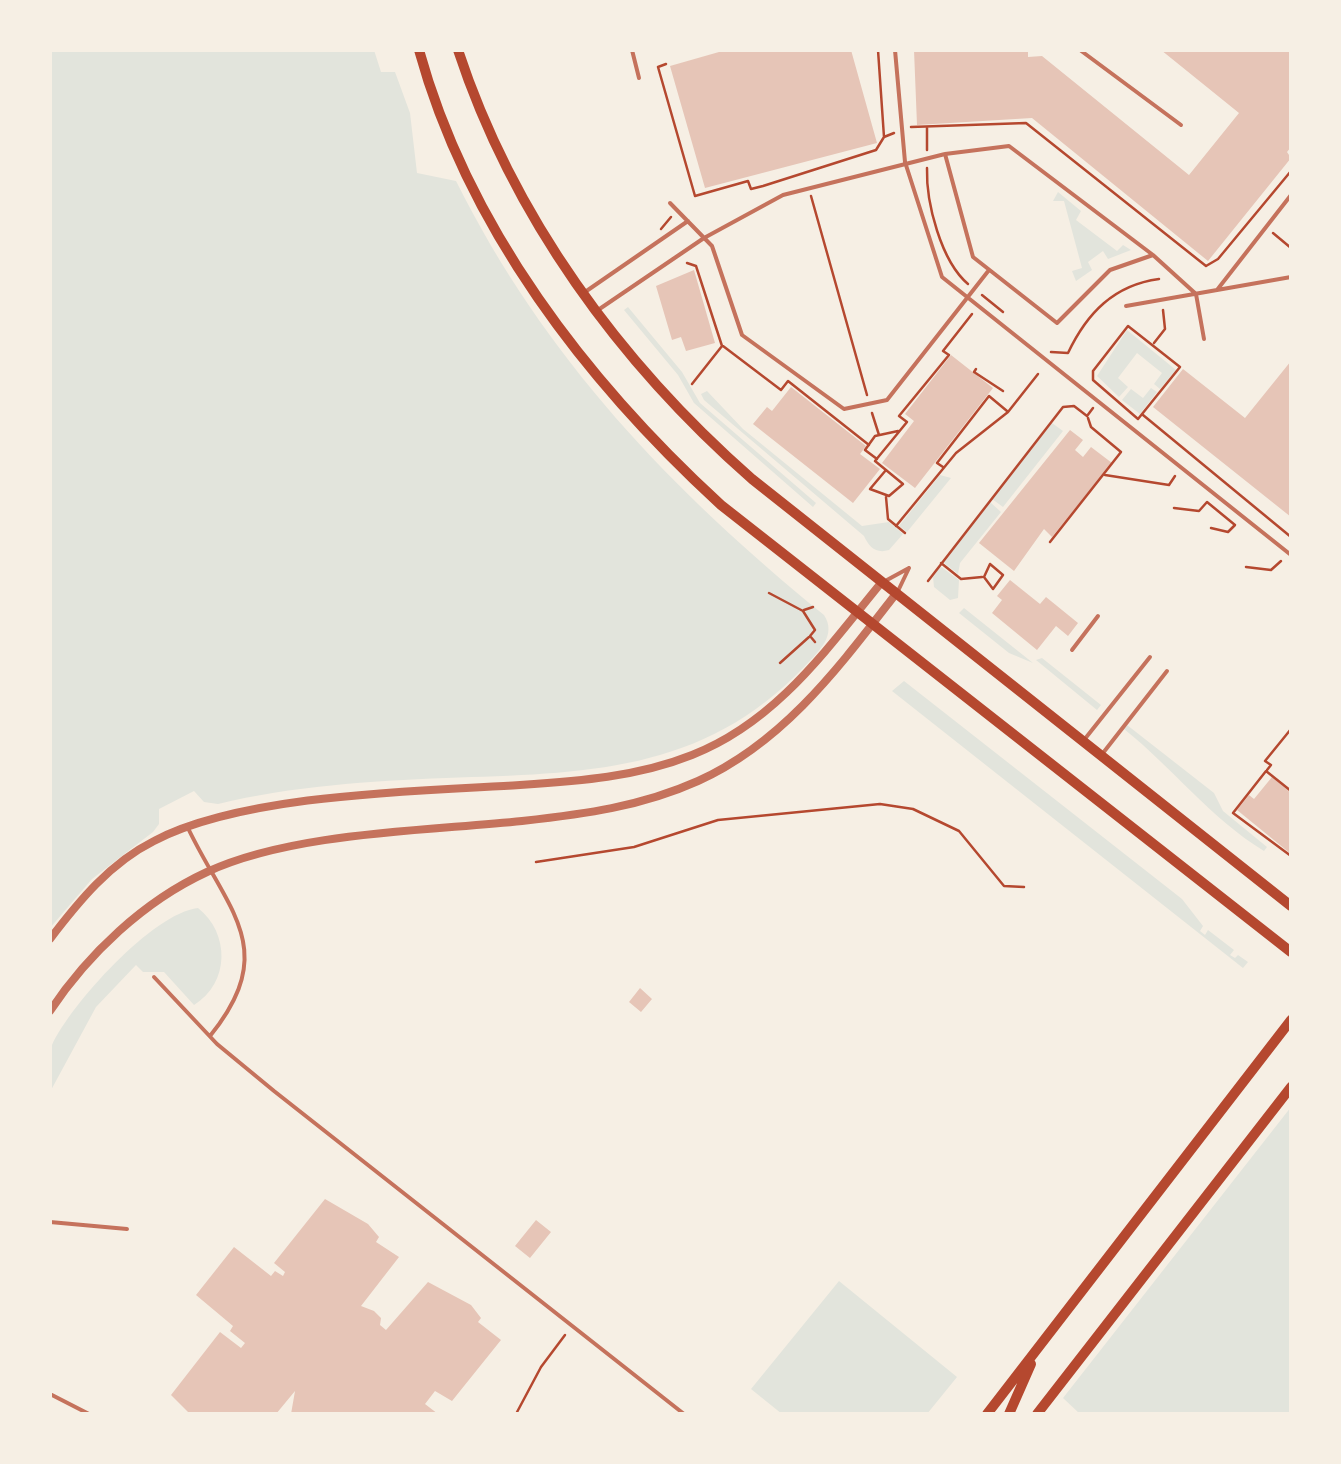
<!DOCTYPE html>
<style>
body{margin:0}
#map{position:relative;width:1341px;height:1464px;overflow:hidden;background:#f6efe4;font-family:Montserrat,sans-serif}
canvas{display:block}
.frame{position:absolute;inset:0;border:52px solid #f6efe4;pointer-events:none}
</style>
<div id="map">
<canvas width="1341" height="1464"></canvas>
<div class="frame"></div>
</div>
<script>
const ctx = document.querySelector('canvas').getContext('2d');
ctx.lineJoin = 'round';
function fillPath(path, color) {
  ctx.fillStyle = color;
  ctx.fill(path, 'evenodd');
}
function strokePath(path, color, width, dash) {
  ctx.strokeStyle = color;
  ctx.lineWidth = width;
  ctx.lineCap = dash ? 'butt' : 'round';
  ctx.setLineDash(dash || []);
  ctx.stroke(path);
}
const green = new Path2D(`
 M50,50H374L381,72H395L410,113L417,173L456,181C545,359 671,490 824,615C837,635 819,651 805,666C703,774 583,773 446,778C370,781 292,786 218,804L204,802L194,791L159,809V824L153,832L92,879L50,928Z
 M1058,192L1081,211L1076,220L1117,251L1123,245L1131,250L1108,259L1103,251L1088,262L1092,270L1076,281L1072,271L1082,268L1064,201H1053Z
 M628,307L682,372L700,403L816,503L813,507L694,403L678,375L624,310Z
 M1127,330L1176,370L1160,389L1154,384L1162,373L1137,353L1118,378L1128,387L1119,397L1097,376Z
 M1151,388L1157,392L1140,414L1122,400L1131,389L1143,398Z
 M707,391L743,429L862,526L889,522L903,534L889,550C876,554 869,547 864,536L704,400L701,394Z
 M1052,423L1063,431L1003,507L992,499Z
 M940,475L951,478L907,532L899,526Z
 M990,502L1001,512L960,563L958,574L943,562Z
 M940,566L959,580L958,598L950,600L934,587L933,577Z
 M964,608L1033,663L1009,653L959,613Z
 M1042,658L1101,705L1097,710L1036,660Z
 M904,681L1182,899L1203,926L1200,931L1205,935L1208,930L1234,950L1230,955L1235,958L1238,955L1248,962L1243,968L892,691Z
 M1127,725L1214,793L1223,811L1267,847L1264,851C1210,818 1173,768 1124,729Z
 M198,908C230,933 230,983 194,1005L164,972H143L136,965L96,1007L50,1092C50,1078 46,1058 52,1045C71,1004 153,913 198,908Z
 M1291,1107V1414H1080L1063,1398Z
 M839,1281L957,1377L927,1414H782L751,1389Z`);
const building = new Path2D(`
 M726,50H851L877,143L705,188L670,66Z
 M914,50H1028V57L1042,56L1189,175L1239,113L1161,50H1291V147L1287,152L1291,158L1208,261L1032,118L917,125Z
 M694,270L715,343L686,351L681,337L672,340L656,286Z
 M951,355L993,388L915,488L882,463L914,421L905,414Z
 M1291,361V517L1153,407L1183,369L1245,418Z
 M791,387L866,446L860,454L880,469L853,503L753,424L767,407L772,411Z
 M1070,430L1083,440L1075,450L1083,457L1091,447L1112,463L1052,537L1044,529L1014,571L979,543Z
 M1010,580L1040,604L1046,597L1078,623L1068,636L1056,626L1037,650L992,613L1002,600L997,596Z
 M1272,777L1291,793V854L1237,810L1249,795L1254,799Z
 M640,988L652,999L641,1012L629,1002Z
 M325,1199L368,1224L379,1237L376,1242L399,1257L361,1306L374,1311L381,1318L380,1325L386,1330L428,1282L471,1305L481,1318L478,1322L501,1340L452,1401L435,1391L425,1404L438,1414H291L295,1391L276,1414H190L171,1395L220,1332L241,1348L245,1343L230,1331L233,1326L196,1295L234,1247L271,1276L275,1271L283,1276L285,1272L274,1263Z
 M536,1220L551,1232L530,1258L515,1246Z`);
const path = new Path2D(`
 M878,50L884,137
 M666,64L658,67L695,196L748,181L751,189L763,186L876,150L884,137L894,133
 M911,127L1026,123L1206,266L1218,259L1291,171
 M927,150V128
 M927,168C926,203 941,261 968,284
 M811,196L867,395
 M661,229L671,217
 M1273,233L1291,248
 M687,263L696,266L722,346L692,384
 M982,295L1003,312
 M1128,326L1180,367L1138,419L1093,380V371Z
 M1154,343L1165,329L1163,310
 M723,346L781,390L788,381L869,445
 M1051,352L1068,353C1087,313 1114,285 1159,279
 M976,369L974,372L1003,391
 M872,413L879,435
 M1143,415L1291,537
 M877,459L865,450L875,436L898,431
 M943,467L937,463L989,396L1007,411
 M886,470L870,489L889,496L903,484L875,461L907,422L899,416L949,355L943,351L972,314
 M1105,475L1169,485L1175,476
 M886,497L888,519L905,533
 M1174,508L1199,511L1207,502L1235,525L1228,532L1211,528
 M896,526L956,453L1008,412L1038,374
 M1050,542L1121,452L1091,427L1088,418
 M941,563L961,579L982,577
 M990,564L1003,575L993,589L984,577Z
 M1246,567L1271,570L1281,561
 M928,581L1063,407L1074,406L1087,416L1093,408
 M769,593L803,611L815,630L810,636L815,642
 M804,610L813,607
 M780,663L809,637
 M1267,770L1271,765L1265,761L1291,729
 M1291,791L1266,771L1233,813L1291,856
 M536,862L634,847L718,820L880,804L913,809L959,831L1004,886L1024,887
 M516,1414L541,1367L565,1335`);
const service = new Path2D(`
 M632,50L639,78
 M895,50L905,162L942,277L1291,555
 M1080,50L1181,125
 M1009,146L1153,255L1110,270L1057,323L973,257L945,154Z
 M670,203L712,246L742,335L844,409L887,400L989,270
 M1153,255L1196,294L1204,339
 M1217,290L1291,195
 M585,292L688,221
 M1126,306L1291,277
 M598,310L704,238L783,195L945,154
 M887,580L909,568
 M898,591L909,568
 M1072,650L1098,616
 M1084,740L1150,657
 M1103,753L1167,671
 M187,826C227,911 281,948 210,1036
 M154,977L217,1044L274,1091L684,1414
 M50,1222L127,1229
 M50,1394L89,1414`);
const minor = new Path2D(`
 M50,939C79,901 110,863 154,841C243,794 418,791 520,785C579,781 637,777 692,755C776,722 826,650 881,583
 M50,1011C88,954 144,901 207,872C293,832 427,831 522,821C584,814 640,807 698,781C784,742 839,667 895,595`);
const secondary = new Path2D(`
 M419,50C468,228 587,382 721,505L1291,952
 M458,50C513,217 620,363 752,479L1291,906
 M987,1414L1291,1020
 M1009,1414L1031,1364
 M1037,1414L1291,1087`);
fillPath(green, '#e2e4dc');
fillPath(building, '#e6c5b7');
strokePath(path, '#b5482f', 2.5);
strokePath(service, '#c5725c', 4);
strokePath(minor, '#c5725c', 8);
strokePath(secondary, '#b5482f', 10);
</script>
